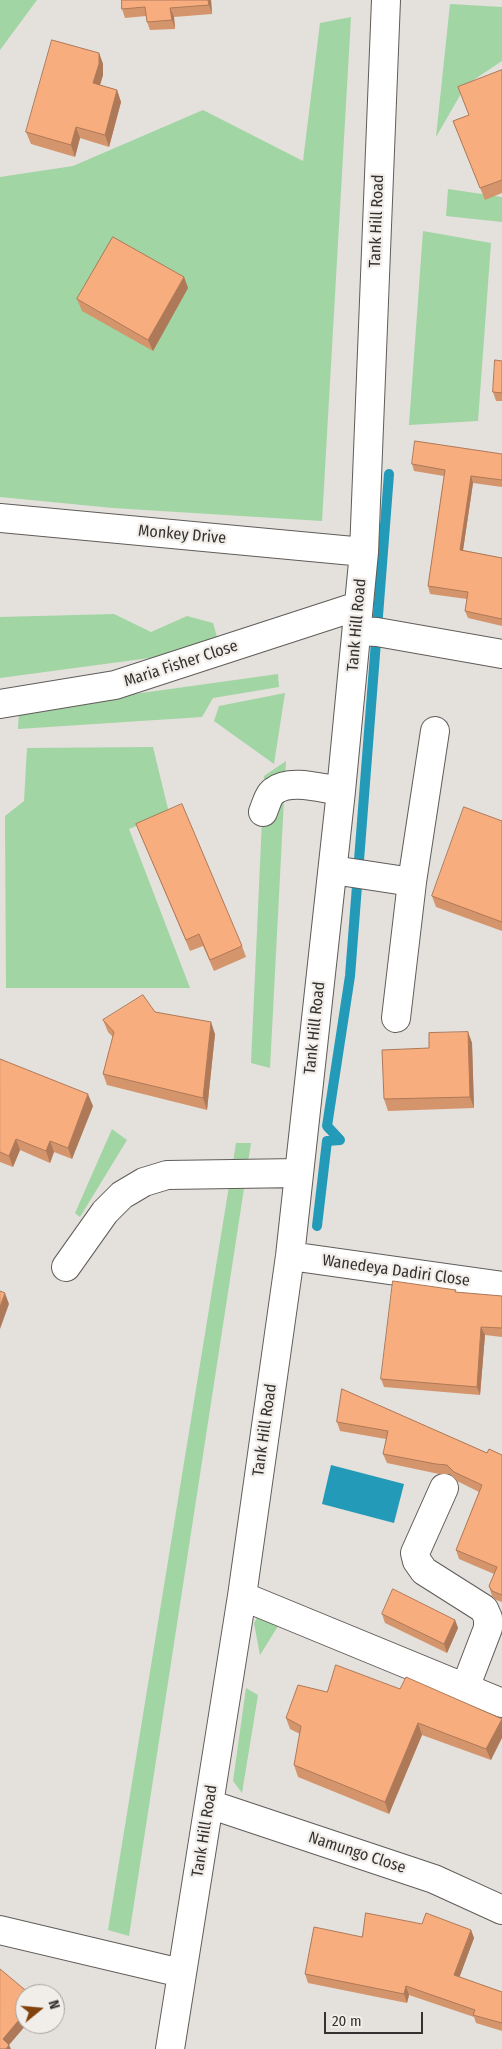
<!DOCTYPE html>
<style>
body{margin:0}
#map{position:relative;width:502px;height:2049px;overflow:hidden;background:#e4e0dc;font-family:"Fira Sans Condensed",sans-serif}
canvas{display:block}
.north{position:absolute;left:15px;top:1984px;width:50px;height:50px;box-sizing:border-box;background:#f1ede9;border:1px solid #a5a29f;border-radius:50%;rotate:73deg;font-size:14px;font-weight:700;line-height:20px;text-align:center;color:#343231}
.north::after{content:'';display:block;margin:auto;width:18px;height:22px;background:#83420b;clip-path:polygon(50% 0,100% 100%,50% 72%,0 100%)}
.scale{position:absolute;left:324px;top:2012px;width:99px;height:22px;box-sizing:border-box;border:2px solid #343231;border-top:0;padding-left:6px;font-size:15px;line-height:18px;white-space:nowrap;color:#343231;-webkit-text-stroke:4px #f1ede9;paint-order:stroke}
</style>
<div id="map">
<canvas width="502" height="2049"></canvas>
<div class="north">N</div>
<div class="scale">20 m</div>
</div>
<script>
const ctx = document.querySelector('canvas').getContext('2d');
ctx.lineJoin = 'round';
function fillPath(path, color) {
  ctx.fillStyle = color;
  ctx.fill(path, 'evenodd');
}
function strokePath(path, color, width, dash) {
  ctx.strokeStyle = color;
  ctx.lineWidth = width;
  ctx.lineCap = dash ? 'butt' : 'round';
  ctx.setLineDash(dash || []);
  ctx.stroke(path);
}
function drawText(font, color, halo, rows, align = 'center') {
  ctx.font = font + ' "Fira Sans Condensed",sans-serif';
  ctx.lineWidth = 4.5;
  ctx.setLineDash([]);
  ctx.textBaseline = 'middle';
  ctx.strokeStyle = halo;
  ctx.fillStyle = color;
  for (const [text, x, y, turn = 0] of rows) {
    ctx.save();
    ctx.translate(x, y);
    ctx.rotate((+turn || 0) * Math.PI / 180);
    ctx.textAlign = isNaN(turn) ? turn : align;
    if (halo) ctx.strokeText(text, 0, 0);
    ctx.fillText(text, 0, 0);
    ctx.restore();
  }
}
const green = new Path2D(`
 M0,0H37L0,50Z
 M450,4L502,7V61L466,85L436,137Z
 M351,17L322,521L113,508L0,497V177L73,166L203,110L303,161L320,23Z
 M448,189L502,197V222L446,216Z
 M423,231L491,243L478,421L409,425Z
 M114,614L151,632L187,616L213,623L219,644L172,655L0,678V617Z
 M278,674L279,687L213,698L202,717L18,729L19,710Z
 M285,693L274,764L214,721L219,706Z
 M153,747L169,813L129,829L190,988H6L5,816L24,801L27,748Z
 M286,761L270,1068L251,1063L264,776Z
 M112,1129L127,1140L80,1217L75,1213Z
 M236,1143H251L129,1936L108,1930Z
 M262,1608L283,1618L260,1655L254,1623Z
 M246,1688L258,1695L242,1793L233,1781Z`);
const water = new Path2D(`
 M331,1465L404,1484L394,1523L322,1504Z`);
const stream = new Path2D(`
 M317,1226L327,1141L340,1140L327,1126L350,976L389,474`);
const minor = new Path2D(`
 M0,518L364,552
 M357,631L377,632L502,654
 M0,704L115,685L358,606
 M263,812C266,805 268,795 274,791C291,778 323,789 341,791
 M333,870L412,882
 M396,1018L412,882L435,731
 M290,1256L502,1286
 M66,1267L105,1212L122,1195L144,1182L167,1175L299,1173
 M444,1488L415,1553L417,1561L424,1571L484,1609L488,1618V1628L465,1688
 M242,1596L502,1703
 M209,1804L434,1879L502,1910
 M0,1930L181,1973
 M170,2049L242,1596L290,1256L341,791L364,552L386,0`);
const wall = new Path2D(`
 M122,0H211L212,14L174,17L175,29L150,30L147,22L146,16L125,18L122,9Z
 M99,53L103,64V75L100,85L117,90L121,102L109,147L80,138L75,157L31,144L26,132Z
 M502,70V193L485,200L453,121L469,115L458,87Z
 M184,277L188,288L153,351L82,311L77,299Z
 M502,361V401H496L493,392Z
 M502,454V487L473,483L463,550L502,558V626L468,618L465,611L467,599L430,594L428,586L444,476L414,471L412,464Z
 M502,821V931L436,907L432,896Z
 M136,824L242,946L246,957L214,971L203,946L190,951Z
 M103,1020L215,1034L207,1110L107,1085L103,1074L113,1037L108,1032Z
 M468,1032L472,1043L474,1108L388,1111L384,1099L429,1048Z
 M0,1059L93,1106L72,1159L54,1152L50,1163L20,1150L13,1167L0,1162Z
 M456,1292L502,1296V1337L485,1335L480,1395L384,1387L381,1379Z
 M342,1389L487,1453L502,1455V1602L496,1600L492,1596L489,1586L494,1574L459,1559L456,1550L479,1492L457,1481L450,1474H439L387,1463L383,1454L386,1439L340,1431L337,1422Z
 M382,1614L455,1620L458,1628L447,1653L385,1623Z
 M400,1689L502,1719L491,1760L422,1735L389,1814L298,1777L294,1765L300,1734L290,1729L286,1718L327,1692Z
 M422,1924L471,1930L474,1938L459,1977L502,1992V2031L476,2023L474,2017L409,1995L407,2003L308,1983L305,1974L362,1937Z`);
const shadedWall = new Path2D(`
 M208,0H211L212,14L209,5Z
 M170,8L174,17L175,29L172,20Z
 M99,53L103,64V75L97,95L93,83Z
 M117,90L121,102L109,147L105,135Z
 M76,127L80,138L75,157L71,145Z
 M184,277L188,288L153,351L148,340Z
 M471,476L473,483L462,557L460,550Z
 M211,1022L215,1034L207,1110L203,1098Z
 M468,1032L472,1043L474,1108L470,1097Z
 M88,1094L93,1106L72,1159L68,1148Z
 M16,1139L20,1150L13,1167L9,1156Z
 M50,1141L54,1152L50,1163L46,1151Z
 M5,1293L9,1304L0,1329V1307Z
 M481,1327L485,1335L480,1395L477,1387Z
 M455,1620L458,1628L447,1653L444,1644Z
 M502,1719V1738L491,1760L486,1749Z
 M418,1723L422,1735L389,1814L385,1802Z
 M471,1930L474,1938L457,1984L454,1975Z
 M406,1986L409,1995L407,2003L404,1994Z
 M25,2006V2024H27L9,2045L11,2049H6L3,2039L20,2011Z`);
const building = new Path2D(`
 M122,0H208L209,5L170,8L172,20L147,22L145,7L122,9Z
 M52,40L99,53V64L93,83L117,90L105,135L76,127L71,145L26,132Z
 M502,70V180L480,188L453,121L469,115L458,87Z
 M113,237L184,277L148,340L77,299Z
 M495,360L502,361V393L493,392Z
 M415,441L502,454V480L471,476L460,550L502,558V619L465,611L468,592L428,586L445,470L412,464Z
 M182,804L242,946L210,960L199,934L186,940L136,824Z
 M464,807L502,821V922L432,896Z
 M143,995L155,1012L211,1022L203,1098L103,1074L114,1032L103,1020Z
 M468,1032L470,1097L384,1099L382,1050L429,1048V1033Z
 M0,1059L88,1094L68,1148L50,1141L46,1151L16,1139L9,1156L0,1152Z
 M393,1281L456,1290L455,1292L502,1296V1328L481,1327L477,1387L381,1379Z
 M0,1291L5,1293L0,1307Z
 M342,1389L487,1453L489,1449L502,1455V1595L492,1591L489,1586L497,1567L456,1550L482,1485L454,1472L447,1465L436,1464L383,1454L388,1431L337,1422Z
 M393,1589L455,1620L444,1644L382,1614Z
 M336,1665L400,1689L406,1677L502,1719L486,1749L418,1723L385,1802L294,1765L301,1726L286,1718L298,1685L327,1692Z
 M366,1913L422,1924L426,1913L471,1930L454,1975L502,1992V2023L473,2015L475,2010L406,1986L404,1994L305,1974L314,1927L362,1937Z
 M0,1969L30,1994H25V2006L20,2011L24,2014L3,2039L9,2045L6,2049H0Z`);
const streetNames = [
 ["Tank Hill Road",377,221,-88],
 ["Monkey Drive",182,535,5],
 ["Tank Hill Road",357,625,-85],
 ["Maria Fisher Close",181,664,-18],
 ["Tank Hill Road",315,1028,-84],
 ["Wanedeya Dadiri Close",396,1271,8],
 ["Tank Hill Road",265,1430,-82],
 ["Tank Hill Road",205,1831,-81],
 ["Namungo Close",357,1853,18]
];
fillPath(green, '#a1d5a4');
fillPath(water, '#249ab9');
strokePath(stream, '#249ab9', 10);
strokePath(minor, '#605c59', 30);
strokePath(minor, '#fff', 28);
fillPath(wall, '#d5956c');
fillPath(shadedWall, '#ae7958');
fillPath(building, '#f8ad7e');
strokePath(building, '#ae7958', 1);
drawText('16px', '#343231', '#f1ede9', streetNames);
</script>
